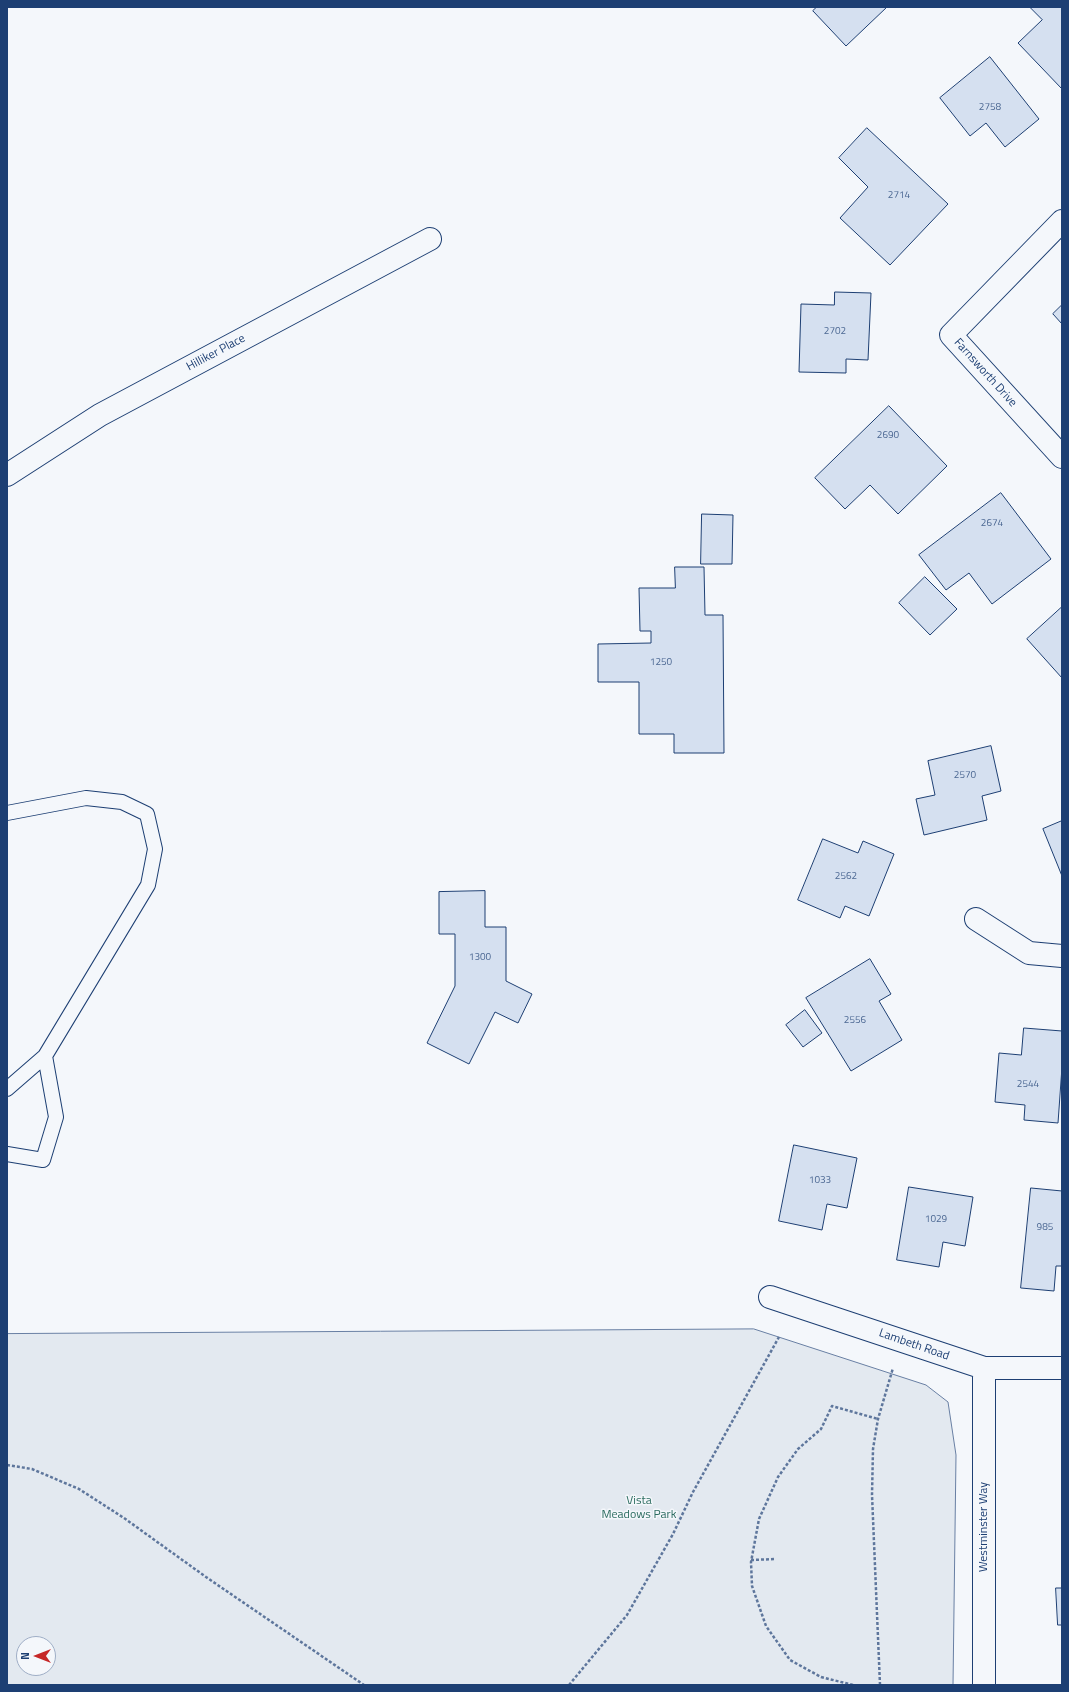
<!DOCTYPE html>
<style>
body{margin:0}
#map{position:relative;width:1069px;height:1692px;overflow:hidden;background:#f4f7fb;font-family:"Titillium Web",sans-serif}
canvas{display:block}
.frame{position:absolute;inset:0;border:8px solid #1d3f73;pointer-events:none}
.north{position:absolute;left:16px;top:1636px;width:40px;height:40px;box-sizing:border-box;background:#f4f7fb;border:1px solid #9eadc5;border-radius:50%;rotate:270deg;font-size:11px;font-weight:700;line-height:16px;text-align:center;color:#1d3f73}
.north::after{content:'';display:block;margin:auto;width:14px;height:18px;background:#c62828;clip-path:polygon(50% 0,100% 100%,50% 72%,0 100%)}
</style>
<div id="map">
<canvas width="1069" height="1692"></canvas>
<div class="frame"></div>
<div class="north">N</div>
</div>
<script>
const ctx = document.querySelector('canvas').getContext('2d');
ctx.lineJoin = 'round';
function fillPath(path, color) {
  ctx.fillStyle = color;
  ctx.fill(path, 'evenodd');
}
function strokePath(path, color, width, dash) {
  ctx.strokeStyle = color;
  ctx.lineWidth = width;
  ctx.lineCap = dash ? 'butt' : 'round';
  ctx.setLineDash(dash || []);
  ctx.stroke(path);
}
function drawText(font, color, halo, rows, align = 'center') {
  ctx.font = font + ' "Titillium Web",sans-serif';
  ctx.lineWidth = 3;
  ctx.setLineDash([]);
  ctx.textBaseline = 'middle';
  ctx.strokeStyle = halo;
  ctx.fillStyle = color;
  for (const [text, x, y, turn = 0] of rows) {
    ctx.save();
    ctx.translate(x, y);
    ctx.rotate((+turn || 0) * Math.PI / 180);
    ctx.textAlign = isNaN(turn) ? turn : align;
    if (halo) ctx.strokeText(text, 0, 0);
    ctx.fillText(text, 0, 0);
    ctx.restore();
  }
}
const green = new Path2D(`
 M754,1329L926,1385L948,1402L956,1455L953,1685H7V1334ZM24,1644H48V1668H24Z`);
const building = new Path2D(`
 M817,7H887L846,46L813,11Z
 M1030,7H1062V89L1018,43L1042,20Z
 M990,57L1039,119L1005,147L986,123L970,136L940,98Z
 M867,128L948,204L890,265L840,218L868,187L839,158Z
 M835,292L871,293L868,360L846,359V373L799,372L801,304L834,305Z
 M1062,305V324L1053,314Z
 M889,406L947,466L898,514L870,485L845,509L815,478Z
 M1001,493L1051,559L992,604L969,573L946,590L919,555Z
 M702,514L733,515L732,564H701Z
 M675,567H704L705,615H723L724,753H674V734H639V682H598V644L651,643V631H640L639,588H675Z
 M925,577L957,609L930,635L899,603Z
 M1062,607V678L1027,639Z
 M991,746L1001,791L982,796L987,820L924,835L916,799L935,795L928,761Z
 M1062,821V876L1043,829Z
 M823,839L858,853L863,841L894,854L869,916L845,906L840,918L798,900Z
 M485,891V927H506V981L532,994L518,1023L495,1012L469,1064L427,1043L455,986V934H439V892Z
 M870,959L891,994L879,1001L902,1040L851,1071L806,998Z
 M805,1010L822,1033L803,1047L786,1025Z
 M1024,1028L1062,1031V1067L1058,1123L1024,1120L1025,1105L995,1102L999,1053L1021,1055Z
 M794,1145L857,1158L847,1208L827,1204L822,1230L779,1221Z
 M909,1187L973,1197L965,1246L943,1242L939,1267L897,1260Z
 M1031,1188L1062,1191V1266H1056L1054,1291L1021,1288Z
 M1056,1588H1062V1625H1058Z`);
const path = new Path2D(`
 M7,1465L32,1469L79,1489L124,1518L206,1577L364,1685
 M751,1560L776,1559
 M569,1685L627,1615L673,1534L693,1492L779,1337
 M853,1685L821,1677L790,1660L766,1626L752,1586L751,1562L759,1519L778,1477L798,1449L821,1429L832,1406L878,1419
 M880,1685L872,1495L873,1449L878,1419L893,1368`);
const lane = new Path2D(`
 M7,813L86,798L122,802L147,814L155,849L148,885L45,1056L7,1089
 M7,1154L43,1160L56,1117L45,1056`);
const street = new Path2D(`
 M1062,221L951,335L1062,457
 M7,475L100,415L430,239
 M976,919L1029,953L1062,956
 M770,1297L984,1368H1062
 M984,1368V1685`);
const numberNames = [
 ["2758",990,108],
 ["2714",899,196],
 ["2702",835,332],
 ["2690",888,436],
 ["2674",992,524],
 ["1250",661,663],
 ["2570",965,776],
 ["2562",846,877],
 ["1300",480,958],
 ["2556",855,1021],
 ["2544",1028,1085],
 ["1033",820,1181],
 ["1029",936,1220],
 ["985",1045,1228]
];
const streetNames = [
 ["Hilliker Place",216,353,-28],
 ["Farnsworth Drive",985,373,48],
 ["Lambeth Road",914,1345,19],
 ["Westminster Way",984,1527,-90]
];
const parkNames = [
 ["Vista",639,1501],
 ["Meadows Park",639,1515]
];
fillPath(green, '#e3e9f0');
strokePath(green, '#687fa3', 1);
fillPath(building, '#d5e0f0');
strokePath(building, '#1d3f73', 1);
strokePath(lane, '#1d3f73', 16);
strokePath(street, '#1d3f73', 24);
strokePath(path, '#5e769c', 2.5, [3, 2]);
strokePath(lane, '#f4f7fb', 14);
strokePath(street, '#f4f7fb', 22);
drawText('10px', '#4b6792', null, numberNames);
drawText('12px', '#1d3f73', '#f4f7fb', streetNames);
drawText('12px', '#2c6c60', '#f4f7fb', parkNames);
</script>
